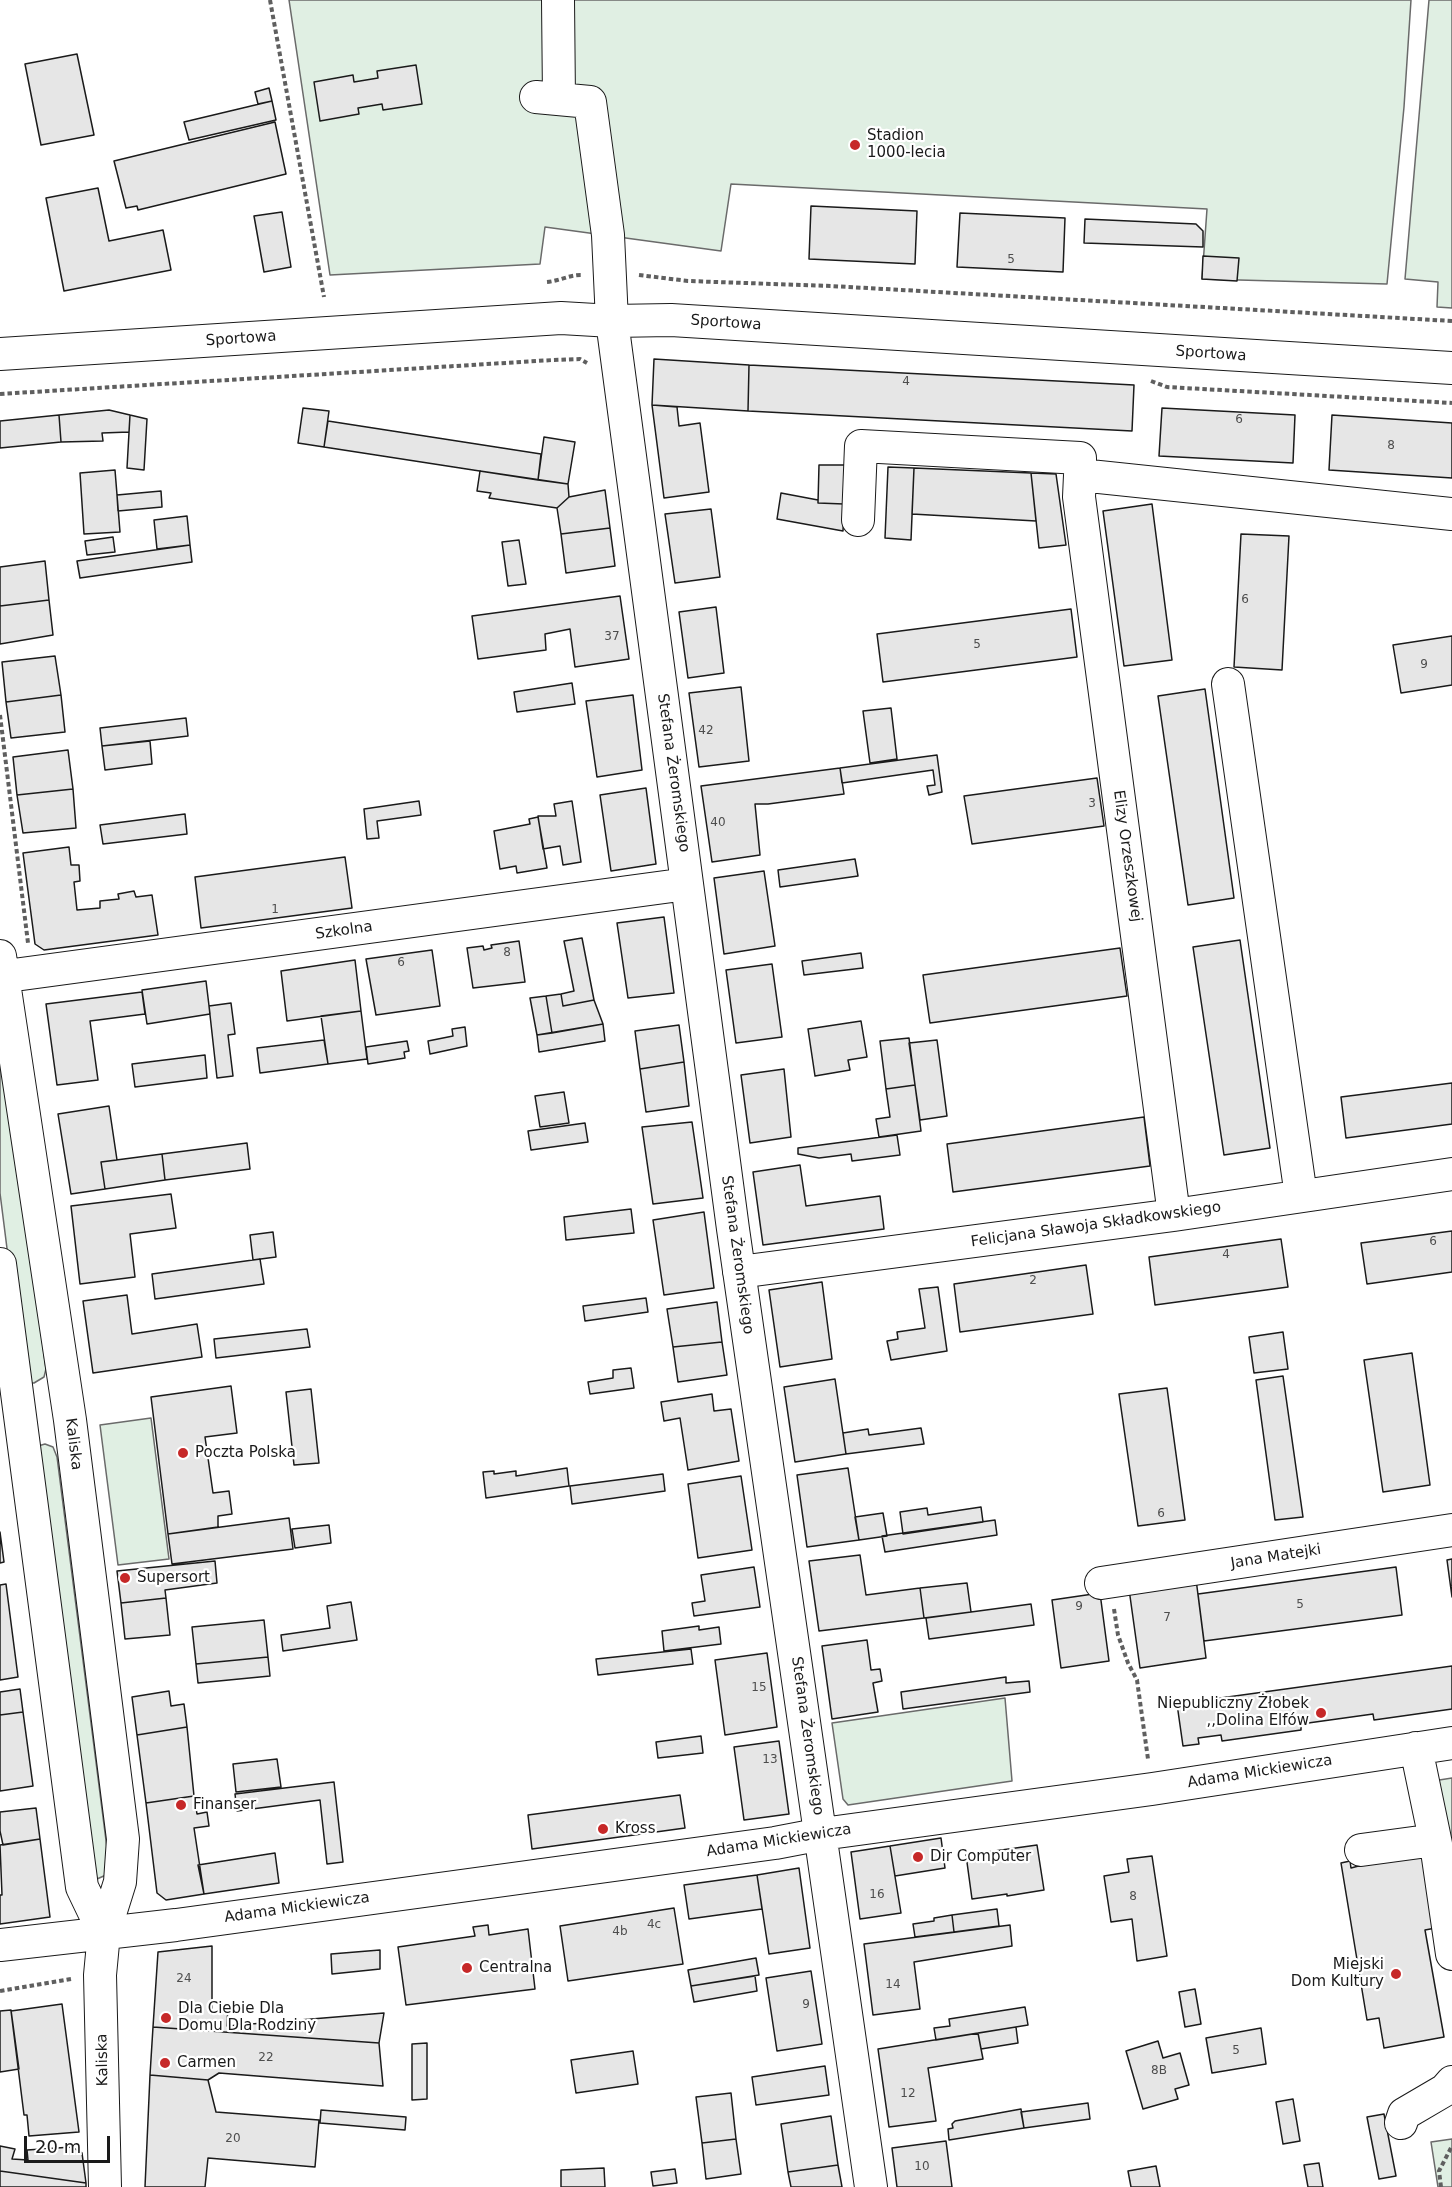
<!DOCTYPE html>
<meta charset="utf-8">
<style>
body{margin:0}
#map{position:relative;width:1452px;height:2187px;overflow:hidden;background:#fff;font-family:"DejaVu Sans",sans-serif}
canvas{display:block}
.scale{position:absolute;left:24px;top:2136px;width:86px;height:27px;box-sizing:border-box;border:3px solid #1a1a1a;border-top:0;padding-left:8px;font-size:18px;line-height:21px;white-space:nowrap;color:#1a1a1a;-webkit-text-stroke:4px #fff;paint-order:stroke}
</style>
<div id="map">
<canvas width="1452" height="2187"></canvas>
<div class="scale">20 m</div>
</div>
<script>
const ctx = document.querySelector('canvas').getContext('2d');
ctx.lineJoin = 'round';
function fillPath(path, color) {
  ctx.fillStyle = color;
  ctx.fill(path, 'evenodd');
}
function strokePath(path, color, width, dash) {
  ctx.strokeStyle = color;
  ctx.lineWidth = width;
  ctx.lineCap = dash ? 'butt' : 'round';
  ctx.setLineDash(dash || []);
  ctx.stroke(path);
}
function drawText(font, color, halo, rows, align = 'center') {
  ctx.font = font + ' "DejaVu Sans",sans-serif';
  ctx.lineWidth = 4.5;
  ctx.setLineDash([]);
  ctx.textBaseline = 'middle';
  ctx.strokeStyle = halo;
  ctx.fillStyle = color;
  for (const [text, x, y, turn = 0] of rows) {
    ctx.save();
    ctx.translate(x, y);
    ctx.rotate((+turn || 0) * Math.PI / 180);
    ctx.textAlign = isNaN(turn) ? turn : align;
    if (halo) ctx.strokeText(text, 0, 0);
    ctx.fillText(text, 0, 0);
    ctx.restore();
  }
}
const green = new Path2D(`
 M289,0H1411L1404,107L1387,284L1202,279L1207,209L731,184L721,251L545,227L540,264L330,275Z
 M1429,0H1452V308L1437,307L1438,282L1405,279Z
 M0,1022L46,1369L44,1377L34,1383H29L23,1375L0,1193Z
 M151,1418L169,1559L118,1565L100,1425Z
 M45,1444L53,1447L57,1457L108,1856L106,1875L97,1879L91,1876L38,1446Z
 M1005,1698L1012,1781L848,1805L843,1799L832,1723Z
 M1452,1778V1909L1433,1781Z
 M1452,2139V2187H1438L1431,2142Z`);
const building = new Path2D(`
 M77,54L94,135L41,145L25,64Z
 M416,65L422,104L383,110L382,104L358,108L359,114L320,121L314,82L353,75L354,82L378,78L377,71Z
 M269,88L272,101L258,104L255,92Z
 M272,101L276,120L189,140L184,122Z
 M275,122L286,174L138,210L137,206L126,208L114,161Z
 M98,188L109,241L163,230L171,270L64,291L46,198Z
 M811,206L917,211L915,264L809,259Z
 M282,212L291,267L264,272L254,216Z
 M960,213L1065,218L1063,272L957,267Z
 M1085,219L1196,224L1203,231V247L1084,243Z
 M1203,256L1239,258L1237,281L1202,279Z
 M654,359L749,365L748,411L652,405Z
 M749,365L1134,385L1132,431L748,411Z
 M652,405L677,407L679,426L700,423L709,492L664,498Z
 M303,408L329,411L324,447L298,443Z
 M1162,408L1295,415L1293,463L1159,456Z
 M109,410L130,415L129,432L102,433L103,441L61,442L59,415Z
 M59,415L61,442L0,448V421Z
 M130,415L147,419L144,470L127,468Z
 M1332,415L1452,423V478L1329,470Z
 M328,421L541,454L538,480L324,447Z
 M544,437L575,442L568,484L538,480Z
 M819,465H846L844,504L818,503Z
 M888,467L914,468L911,540L885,538Z
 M914,468L1031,473L1036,521L912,514Z
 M115,470L120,532L84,534L80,473Z
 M480,471L568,484L569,497L557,508L489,498L491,493L477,491Z
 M1031,473L1056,474L1066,545L1039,548Z
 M605,490L610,528L561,534L557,508L569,497Z
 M161,491L162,507L118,511L117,495Z
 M781,493L818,500V503L844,504L843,531L777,519Z
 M1152,504L1172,660L1124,666L1103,511Z
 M711,509L720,577L675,583L665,514Z
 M187,516L190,545L157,549L154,520Z
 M610,528L615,566L566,573L561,534Z
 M1241,534L1289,536L1282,670L1234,667Z
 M113,537L115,552L87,555L85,541Z
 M519,540L526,584L508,586L502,542Z
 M190,545L192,562L80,578L77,561Z
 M45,561L49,600L0,606V567Z
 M620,596L629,659L575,667L570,629L545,634L546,650L478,659L472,616Z
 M49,600L53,635L0,644V606Z
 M716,607L724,673L688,678L679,612Z
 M1071,609L1077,657L883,682L877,634Z
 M1452,636V685L1401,693L1393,645Z
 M55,656L61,695L6,702L2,662Z
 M572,683L575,704L517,712L514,692Z
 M741,687L749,761L699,767L689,693Z
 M1205,689L1234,898L1188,905L1158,696Z
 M61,695L65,732L11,738L6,702Z
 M633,695L642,770L597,777L586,701Z
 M891,708L897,759L870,763L863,711Z
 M186,718L188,736L102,746L100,728Z
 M150,741L152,764L105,770L102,746Z
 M68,750L73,789L17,795L13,757Z
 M937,755L942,792L929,795L927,786L935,785L933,770L842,783L840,768Z
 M840,768L844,794L768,804H755L760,855L712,862L701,786Z
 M1097,778L1104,826L972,844L964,796Z
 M646,788L656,864L611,871L600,795Z
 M73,789L76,828L23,833L17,795Z
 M419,801L421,815L377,821L379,838L367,839L364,809Z
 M572,801L581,862L563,865L560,846L543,849L538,816H556L554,804Z
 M185,814L187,834L103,844L100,825Z
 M538,817L547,868L517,873L516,866L500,869L494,831L530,824L529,819Z
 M69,847L71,865H79L80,881L74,882L77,910L100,908V901L119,899L118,894L134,891L136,897L152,895L158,935L44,950L35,944L23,853Z
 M345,857L352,908L201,928L195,877Z
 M855,859L858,876L780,887L778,870Z
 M764,871L775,946L724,954L714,878Z
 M664,917L674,993L628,998L617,923Z
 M582,938L594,1000L563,1006L561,994L574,991L564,941Z
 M1240,940L1270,1148L1224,1155L1193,947Z
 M519,941L525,982L473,988L467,948L483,946L484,950L492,948L491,945Z
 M1120,948L1127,996L930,1023L923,975Z
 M432,950L440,1006L376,1015L366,959Z
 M861,953L863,968L804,975L802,961Z
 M355,960L361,1011L287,1021L281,971Z
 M772,964L782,1037L736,1043L726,970Z
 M206,981L210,1014L147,1024L142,990Z
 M142,992L145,1014L90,1021L98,1080L57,1085L46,1004Z
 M561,994L563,1006L594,1000L603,1024L552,1033L546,996Z
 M546,996L552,1033L537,1035L530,998Z
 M231,1003L235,1034L228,1035L233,1076L217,1078L209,1006Z
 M361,1011L367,1059L328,1064L321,1016Z
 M861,1021L867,1057L848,1060L850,1070L815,1076L808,1029Z
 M603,1024L605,1041L539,1052L537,1035Z
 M679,1025L684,1062L640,1069L635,1031Z
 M465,1027L467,1046L430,1054L428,1041L453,1036L452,1029Z
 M909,1038L915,1085L886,1089L880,1041Z
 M324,1040L328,1064L260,1073L257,1048Z
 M937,1040L947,1116L920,1120L909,1043Z
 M407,1041L409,1051L404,1052L405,1058L368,1064L366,1047Z
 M205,1055L207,1078L135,1087L132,1064Z
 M684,1062L689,1106L646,1112L640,1069Z
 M784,1069L791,1137L750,1143L741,1075Z
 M1452,1083V1124L1346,1138L1341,1097Z
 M915,1085L921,1131L879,1137L876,1119L890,1117L886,1089Z
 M564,1092L569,1123L540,1127L535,1096Z
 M109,1106L117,1160L101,1162L105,1189L71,1194L58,1114Z
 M1144,1117L1150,1166L953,1192L947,1144Z
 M692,1122L703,1198L653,1204L642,1127Z
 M585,1123L588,1142L531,1150L528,1131Z
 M897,1135L900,1155L852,1161L851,1154L819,1158L798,1154V1148Z
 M247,1143L250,1169L165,1180L162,1154Z
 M162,1154L165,1180L105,1189L101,1162Z
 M800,1165L806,1206L880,1196L884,1229L763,1245L753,1172Z
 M171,1194L176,1228L130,1234L135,1277L80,1284L71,1206Z
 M631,1209L634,1233L566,1240L564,1217Z
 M704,1212L714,1288L664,1295L653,1220Z
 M1452,1231V1272L1367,1284L1361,1243Z
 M273,1232L276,1257L253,1260L250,1235Z
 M1281,1239L1288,1287L1155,1305L1149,1257Z
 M260,1259L264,1284L155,1299L152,1274Z
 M1086,1265L1093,1314L960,1332L954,1284Z
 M822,1282L832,1359L780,1367L769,1290Z
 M938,1287L947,1351L891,1360L887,1341L898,1339L897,1332L925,1328L919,1289Z
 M127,1295L132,1334L197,1324L202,1357L93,1373L83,1301Z
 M646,1298L648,1312L585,1321L583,1306Z
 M717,1302L722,1342L673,1347L667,1309Z
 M307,1329L310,1347L216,1358L214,1339Z
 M1283,1332L1288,1369L1254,1373L1249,1337Z
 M722,1342L727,1375L678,1382L673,1347Z
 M1412,1353L1430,1485L1383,1492L1364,1360Z
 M631,1368L634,1388L590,1394L588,1382L613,1378V1370Z
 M1283,1376L1303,1517L1275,1520L1256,1380Z
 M835,1379L846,1454L795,1462L784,1387Z
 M231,1386L237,1433L205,1437L213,1493L229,1491L232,1514L218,1516V1527L168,1534L151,1397Z
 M1167,1388L1185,1520L1138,1526L1119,1394Z
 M311,1389L319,1463L294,1465L286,1392Z
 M712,1394L714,1411L731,1409L739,1461L688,1470L680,1418L664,1421L661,1402Z
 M921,1428L924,1444L846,1454L843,1433L868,1429L869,1435Z
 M567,1468L569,1486L486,1498L483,1472L494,1471V1474L516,1471V1476Z
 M848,1468L859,1540L807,1547L797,1475Z
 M663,1474L665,1491L572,1504L570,1486Z
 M741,1476L752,1550L698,1558L688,1484Z
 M981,1507L983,1522L903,1534L900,1512L927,1508L928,1515Z
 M883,1513L887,1536L859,1540L855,1517Z
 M289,1518L293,1549L172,1564L168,1534Z
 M995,1520L997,1535L885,1552L882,1536Z
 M329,1525L331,1543L295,1548L292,1529Z
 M0,1532L4,1562L0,1563Z
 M860,1555L866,1595L920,1588L924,1618L819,1631L809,1561Z
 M1452,1559V1597L1447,1560Z
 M215,1561L217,1583L165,1590L166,1598L121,1603L117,1571Z
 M754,1567L760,1607L694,1616L692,1603L705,1601L701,1575Z
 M1396,1567L1402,1615L1204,1641L1198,1594Z
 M1196,1579L1206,1658L1140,1668L1129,1589Z
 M967,1583L971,1612L924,1618L920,1588Z
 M6,1584L18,1677L0,1680V1585Z
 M1100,1593L1109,1661L1061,1668L1052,1600Z
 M166,1598L170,1635L125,1639L121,1603Z
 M351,1602L357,1640L283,1651L281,1635L330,1628L327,1606Z
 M1031,1604L1034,1625L929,1639L926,1618Z
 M264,1620L268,1657L196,1664L192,1627Z
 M699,1626V1630L719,1627L721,1644L664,1651L662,1631Z
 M867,1640L871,1670L880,1669L882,1681L873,1683L878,1712L832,1719L822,1646Z
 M691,1649L693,1664L598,1675L596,1659Z
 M767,1653L777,1727L725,1735L715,1660Z
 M268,1657L270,1676L198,1683L196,1664Z
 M1452,1666V1709L1374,1720L1373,1714L1301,1724V1730L1222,1741L1221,1735L1198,1738L1199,1744L1183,1746L1177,1704Z
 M1006,1677V1683L1029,1681L1030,1692L903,1709L901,1692Z
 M20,1689L23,1712L0,1715V1692Z
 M169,1691L171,1706L184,1704L187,1727L137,1735L132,1697Z
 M23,1712L33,1786L0,1791V1715Z
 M187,1727L194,1796L146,1803L137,1735Z
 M701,1736L703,1753L658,1758L656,1742Z
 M779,1741L789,1814L744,1820L734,1747Z
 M277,1759L281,1787L236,1792L233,1764Z
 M334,1782L343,1862L327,1864L320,1800L237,1811L235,1794Z
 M680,1795L685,1828L532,1849L528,1815Z
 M194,1796L197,1814L207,1812L209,1826L194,1828L204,1894L166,1900L157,1893L146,1803Z
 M36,1808L40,1839L3,1845L0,1831V1812Z
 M941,1838L945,1868L895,1876L890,1846Z
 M40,1839L50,1917L0,1924V1895H2L0,1845Z
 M1037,1845L1044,1890L1007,1896V1894L972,1899L966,1855Z
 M890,1846L901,1913L860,1919L851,1852Z
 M1426,1848L1441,1927L1425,1930L1444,2037L1384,2048L1379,2018L1367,2020L1341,1863L1350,1861L1351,1868Z
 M275,1853L279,1883L204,1894L198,1865Z
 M1152,1856L1167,1956L1137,1961L1132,1919L1111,1922L1104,1876L1129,1872L1127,1859Z
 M799,1868L810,1948L769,1954L757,1875Z
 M757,1875L762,1909L689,1919L684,1885Z
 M674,1908L683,1964L568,1981L560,1926Z
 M997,1909L999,1926L954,1932L952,1915Z
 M952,1915L954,1932L915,1937L913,1924L934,1921V1918Z
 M488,1925L489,1935L528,1929L535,1989L406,2005L398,1947L475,1936L473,1927Z
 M1010,1925L1012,1946L914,1962L920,2009L873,2015L864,1944Z
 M212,1946V2014L228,2005L227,2026L384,2013L379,2043L153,2027L158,1952Z
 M380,1950V1969L332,1974L331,1954Z
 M756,1958L759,1975L691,1986L688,1970Z
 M811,1971L822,2044L777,2051L766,1978Z
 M755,1976L757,1991L694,2002L691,1986Z
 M1195,1989L1201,2024L1185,2027L1179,1992Z
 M62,2004L79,2132L29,2136L27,2115H24L11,2011Z
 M1025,2007L1028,2025L936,2040L934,2028L950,2026L949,2019Z
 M11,2010L19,2069L0,2072V2011Z
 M153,2027L379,2043L383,2086L219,2073L208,2080L150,2075Z
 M1016,2027L1018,2043L981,2049L978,2033Z
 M1261,2028L1266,2064L1212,2073L1206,2038Z
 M978,2033L983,2059L928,2068L936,2121L889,2127L878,2049Z
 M1158,2041L1163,2058L1180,2053L1189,2085L1175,2089L1178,2099L1143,2109L1126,2051Z
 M427,2043V2099L412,2100V2044Z
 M633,2051L638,2084L576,2093L571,2060Z
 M825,2066L829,2095L756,2105L752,2077Z
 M150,2075L208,2080L216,2112L319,2120L315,2167L208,2158L205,2187H145Z
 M731,2093L736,2139L702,2143L696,2097Z
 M1293,2099L1300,2141L1283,2144L1276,2102Z
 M1088,2103L1090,2119L1024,2128L1021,2112Z
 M1021,2109L1024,2128L949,2140L948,2129L953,2128L952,2124L955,2121Z
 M321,2110L406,2117L405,2130L320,2123Z
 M1384,2114L1396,2176L1379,2179L1367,2117Z
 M831,2116L838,2165L788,2172L781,2124Z
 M736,2139L741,2174L706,2179L702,2143Z
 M946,2141L952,2187H897L892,2148Z
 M0,2146L15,2149L12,2159L28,2160L27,2150L72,2147L82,2153L86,2183L0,2171Z
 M1319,2163L1323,2187H1308L1304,2165Z
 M838,2165L842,2187H791L788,2172Z
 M1156,2166L1160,2187H1131L1128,2171Z
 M604,2168L605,2187H561V2170Z
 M675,2169L677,2183L653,2186L651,2172Z
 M0,2171L86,2183V2187H0Z`);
const path = new Path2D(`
 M270,0L324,297
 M639,275L688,281L831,286L1452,321
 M547,282C559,281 569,275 581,275
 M1151,381L1167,387L1452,403
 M0,394L553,360L580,359L587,363
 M0,715L28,943
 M1114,1609L1118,1635L1128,1663L1137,1680L1148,1759
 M0,1991L71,1979
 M1441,2187L1439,2171L1452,2146`);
const minor = new Path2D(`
 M558,0L559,99
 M536,97L590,102L608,235L612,321L733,1229L871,2187
 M0,354L561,318L612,321L671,320L1452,368
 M858,520L861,446L1080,458V475
 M1228,684L1301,1196
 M0,956L70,1420L123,1839L120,1882L104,1933L100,1975L105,2187
 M0,977L687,884
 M1174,1215L1079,497L1080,475L1452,514
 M0,1264L82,1887L104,1933
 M739,1272L1174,1215L1452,1174
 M1101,1583L1452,1530
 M1416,1748L1436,1844L1452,1954
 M1361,1850L1435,1840
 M0,1945L176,1925L775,1843L822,1834L1152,1789L1452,1743
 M1401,2123L1404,2114L1445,2090L1452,2082`);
const markers = [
 [855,145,6,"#c62828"],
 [183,1453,6,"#c62828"],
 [125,1578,6,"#c62828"],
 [1321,1713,6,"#c62828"],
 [181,1805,6,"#c62828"],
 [603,1829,6,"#c62828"],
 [918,1857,6,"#c62828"],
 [467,1968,6,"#c62828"],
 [1396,1974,6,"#c62828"],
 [166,2018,6,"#c62828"],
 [165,2063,6,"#c62828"]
];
const numberNames = [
 ["5",1011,260],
 ["4",906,382],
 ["6",1239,420],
 ["8",1391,446],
 ["6",1245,600],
 ["37",612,637],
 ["5",977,645],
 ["9",1424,665],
 ["42",706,731],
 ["3",1092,804],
 ["40",718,823],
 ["1",275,910],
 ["8",507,953],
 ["6",401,963],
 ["6",1433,1242],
 ["4",1226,1255],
 ["2",1033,1281],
 ["6",1161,1514],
 ["5",1300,1605],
 ["9",1079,1607],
 ["7",1167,1618],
 ["15",759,1688],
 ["13",770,1760],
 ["16",877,1895],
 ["8",1133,1897],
 ["4c",654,1925],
 ["4b",620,1932],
 ["24",184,1979],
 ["14",893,1985],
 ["9",806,2005],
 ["5",1236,2051],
 ["22",266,2058],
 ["8B",1159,2071],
 ["12",908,2094],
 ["20",233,2139],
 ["10",922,2167]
];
const poiNames = [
 ["Stadion",867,136],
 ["1000-lecia",867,153],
 ["Poczta Polska",195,1453],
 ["Supersort",137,1578],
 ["Niepubliczny Żłobek",1309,1704,"right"],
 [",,Dolina Elfów",1309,1721,"right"],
 ["Finanser",193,1805],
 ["Kross",615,1829],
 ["Dir Computer",930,1857],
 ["Miejski",1384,1965,"right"],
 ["Dom Kultury",1384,1982,"right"],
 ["Centralna",479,1968],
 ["Dla Ciebie Dla",178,2009],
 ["Domu Dla Rodziny",178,2026],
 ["Carmen",177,2063]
];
const streetNames = [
 ["Sportowa",726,323,4],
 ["Sportowa",241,339,-4],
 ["Sportowa",1211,354,4],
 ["Stefana Żeromskiego",673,773,82],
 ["Elizy Orzeszkowej",1127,856,82],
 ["Szkolna",344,931,-8],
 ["Felicjana Sławoja Składkowskiego",1096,1225,-8],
 ["Stefana Żeromskiego",737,1255,82],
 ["Kaliska",73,1444,83],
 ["Jana Matejki",1276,1557,-9],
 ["Stefana Żeromskiego",807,1736,82],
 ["Adama Mickiewicza",1260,1772,-9],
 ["Adama Mickiewicza",779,1841,-9],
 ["Adama Mickiewicza",297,1908,-8],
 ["Kaliska",103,2060,-91]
];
fillPath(green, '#e0efe3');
strokePath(green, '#6a6a6a', 1.5);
fillPath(building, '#e6e6e6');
strokePath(building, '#1a1a1a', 1.5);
strokePath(minor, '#1a1a1a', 34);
strokePath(path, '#5f5f5f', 4, [4.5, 3]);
strokePath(minor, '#fff', 32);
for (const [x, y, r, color] of markers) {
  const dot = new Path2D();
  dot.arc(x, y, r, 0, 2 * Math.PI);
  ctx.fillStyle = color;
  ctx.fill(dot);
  strokePath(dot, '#fff', 2);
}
drawText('12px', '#4d4d4d', null, numberNames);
drawText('15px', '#1a1a1a', '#fff', poiNames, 'left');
drawText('15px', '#1a1a1a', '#fff', streetNames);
</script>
